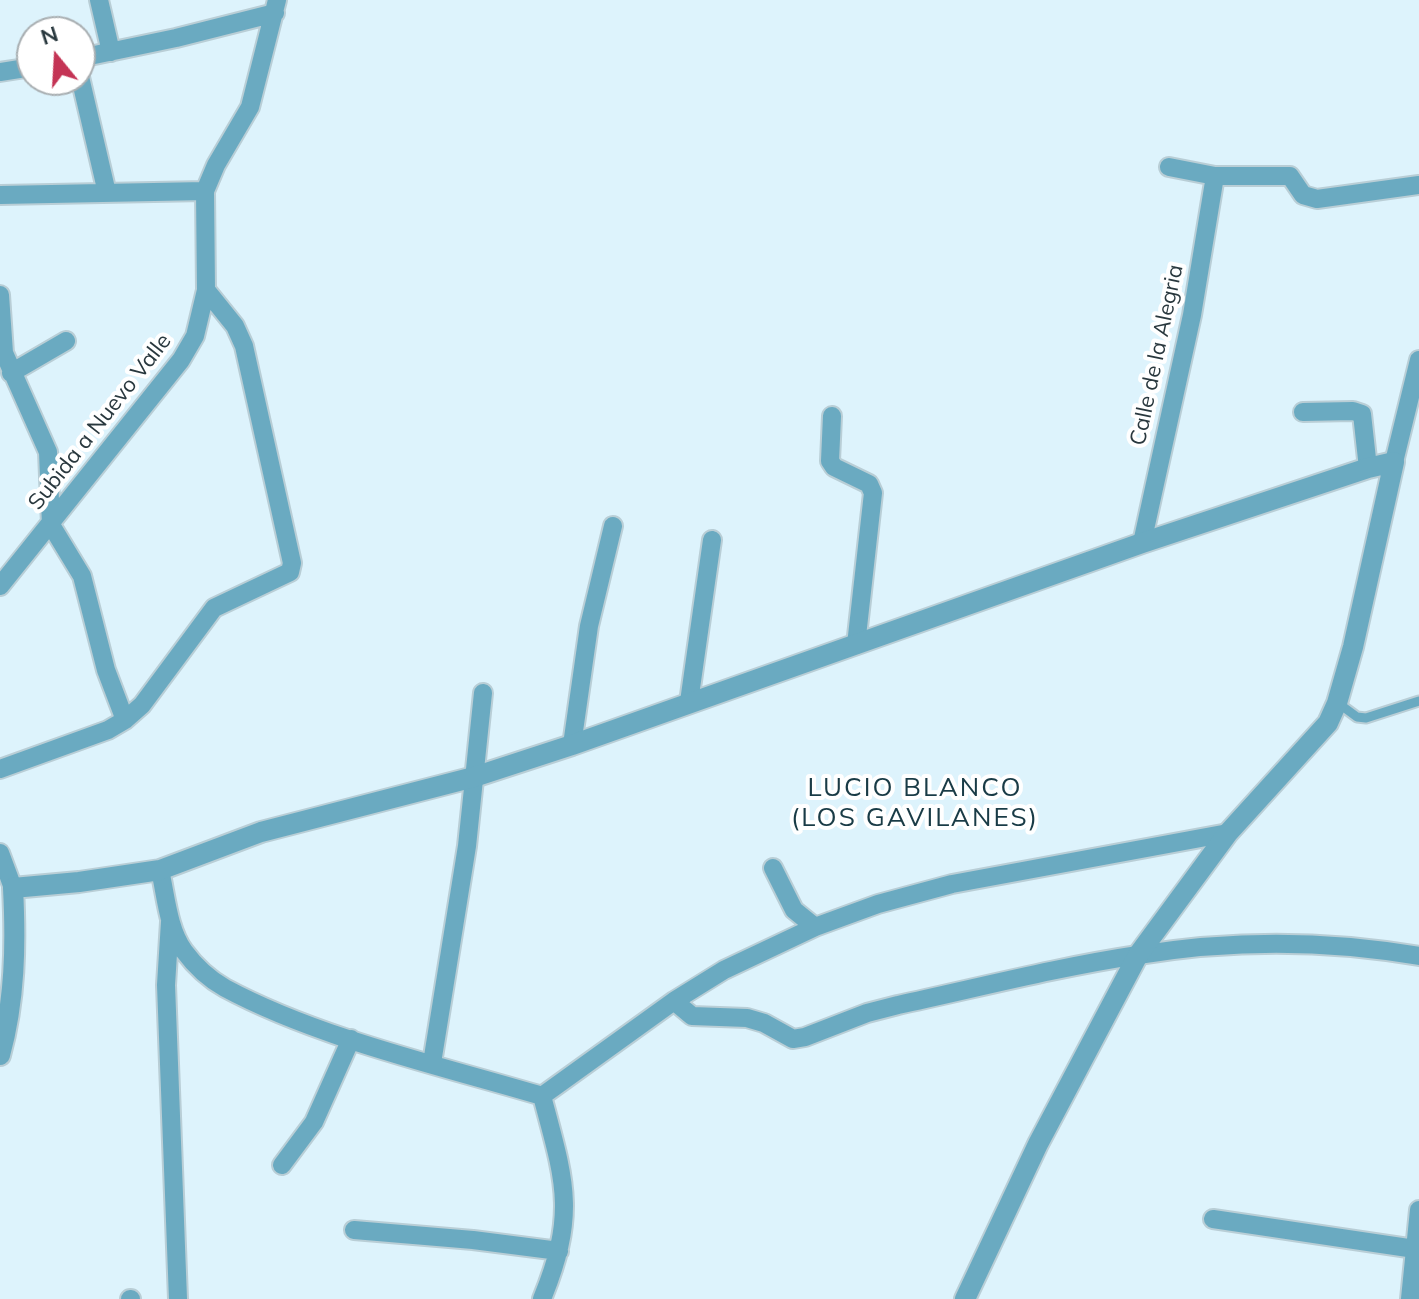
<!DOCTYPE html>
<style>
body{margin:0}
#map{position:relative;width:1419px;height:1299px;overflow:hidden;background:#ddf3fc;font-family:Mulish,sans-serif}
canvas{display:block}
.north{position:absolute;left:16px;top:16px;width:80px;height:80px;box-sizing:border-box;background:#fff;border:2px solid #a9afb2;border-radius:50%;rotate:342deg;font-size:22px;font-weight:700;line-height:32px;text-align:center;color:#29383e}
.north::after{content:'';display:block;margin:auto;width:28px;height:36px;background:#c43455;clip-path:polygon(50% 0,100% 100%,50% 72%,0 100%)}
</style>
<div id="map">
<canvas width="1419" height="1299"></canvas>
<div class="north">N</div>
</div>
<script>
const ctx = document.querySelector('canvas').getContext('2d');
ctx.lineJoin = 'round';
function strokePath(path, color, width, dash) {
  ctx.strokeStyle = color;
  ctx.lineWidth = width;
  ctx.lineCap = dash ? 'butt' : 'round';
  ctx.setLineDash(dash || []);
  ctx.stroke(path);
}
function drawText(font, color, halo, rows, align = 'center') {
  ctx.font = font + ' Mulish,sans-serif';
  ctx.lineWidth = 8;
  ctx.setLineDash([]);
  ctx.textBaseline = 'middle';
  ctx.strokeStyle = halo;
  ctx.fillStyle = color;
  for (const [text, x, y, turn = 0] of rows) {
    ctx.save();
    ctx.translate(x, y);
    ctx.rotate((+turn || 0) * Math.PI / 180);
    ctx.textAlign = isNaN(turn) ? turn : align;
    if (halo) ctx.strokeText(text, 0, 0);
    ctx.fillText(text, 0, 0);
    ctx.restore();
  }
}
const service = new Path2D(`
 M1338,703L1357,717L1366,718L1419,701`);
const minor = new Path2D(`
 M99,0L111,52
 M80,58L176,38L275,13
 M0,72L32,67
 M80,77L107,193
 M1169,167L1215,176H1290L1303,195L1317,199L1419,185
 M0,195L205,191
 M0,295L4,353L48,452L51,525L82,576L106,670L125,720
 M11,373L66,341
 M1303,412L1353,411L1362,414L1368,468
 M832,416L830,461L834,467L869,484L873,493L856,645
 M1394,462L1419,360
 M1142,543L1192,315L1215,176
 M0,586L181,360L195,336L206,290L205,191L216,165L250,107L277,0
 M689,702L712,540
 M572,745L589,626L613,526
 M0,769L108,730L125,720L142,705L214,608L290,572L292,563L244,346L235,326L206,290
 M0,853L13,888
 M773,868L794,910L815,927
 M160,870C166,896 168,929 184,951C195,966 209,979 225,988C318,1038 441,1066 542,1096
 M170,922L166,985L178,1299
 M674,1001L692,1016L747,1018L764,1023L793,1039L805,1037L867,1013L898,1005C977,988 1058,967 1138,955C1230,940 1327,940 1419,956
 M432,1063L467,846L483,693
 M542,1096L674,1001L724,970L815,927L878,904L952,884L1228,833
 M282,1165L314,1122L351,1039
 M1213,1219L1415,1249
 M354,1230L473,1240L559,1251
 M130,1299H131
 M542,1299C577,1213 565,1182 542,1096
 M1410,1299L1419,1210`);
const tertiary = new Path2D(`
 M0,1055C15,1000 16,945 13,888L79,882L160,870L261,832L474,777L572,745L1142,543L1368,468L1394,462L1353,647L1337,703L1328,723L1228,833L1138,955L1038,1144L965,1299`);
const streetNames = [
 ["Calle de la Alegria",1157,355,-78],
 ["Subida a Nuevo Valle",100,422,-52]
];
const quarterNames = [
 ["LUCIO BLANCO",915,788],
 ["(LOS GAVILANES)",915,818]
];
strokePath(service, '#b9ced6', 13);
strokePath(minor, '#b9ced6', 22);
strokePath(tertiary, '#b9ced6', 24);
strokePath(service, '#6aaac1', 9);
strokePath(minor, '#6aaac1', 18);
strokePath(tertiary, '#6aaac1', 20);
drawText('22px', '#29383e', '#fff', streetNames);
ctx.letterSpacing = '2px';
drawText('26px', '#193b46', '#fff', quarterNames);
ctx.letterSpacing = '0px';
</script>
